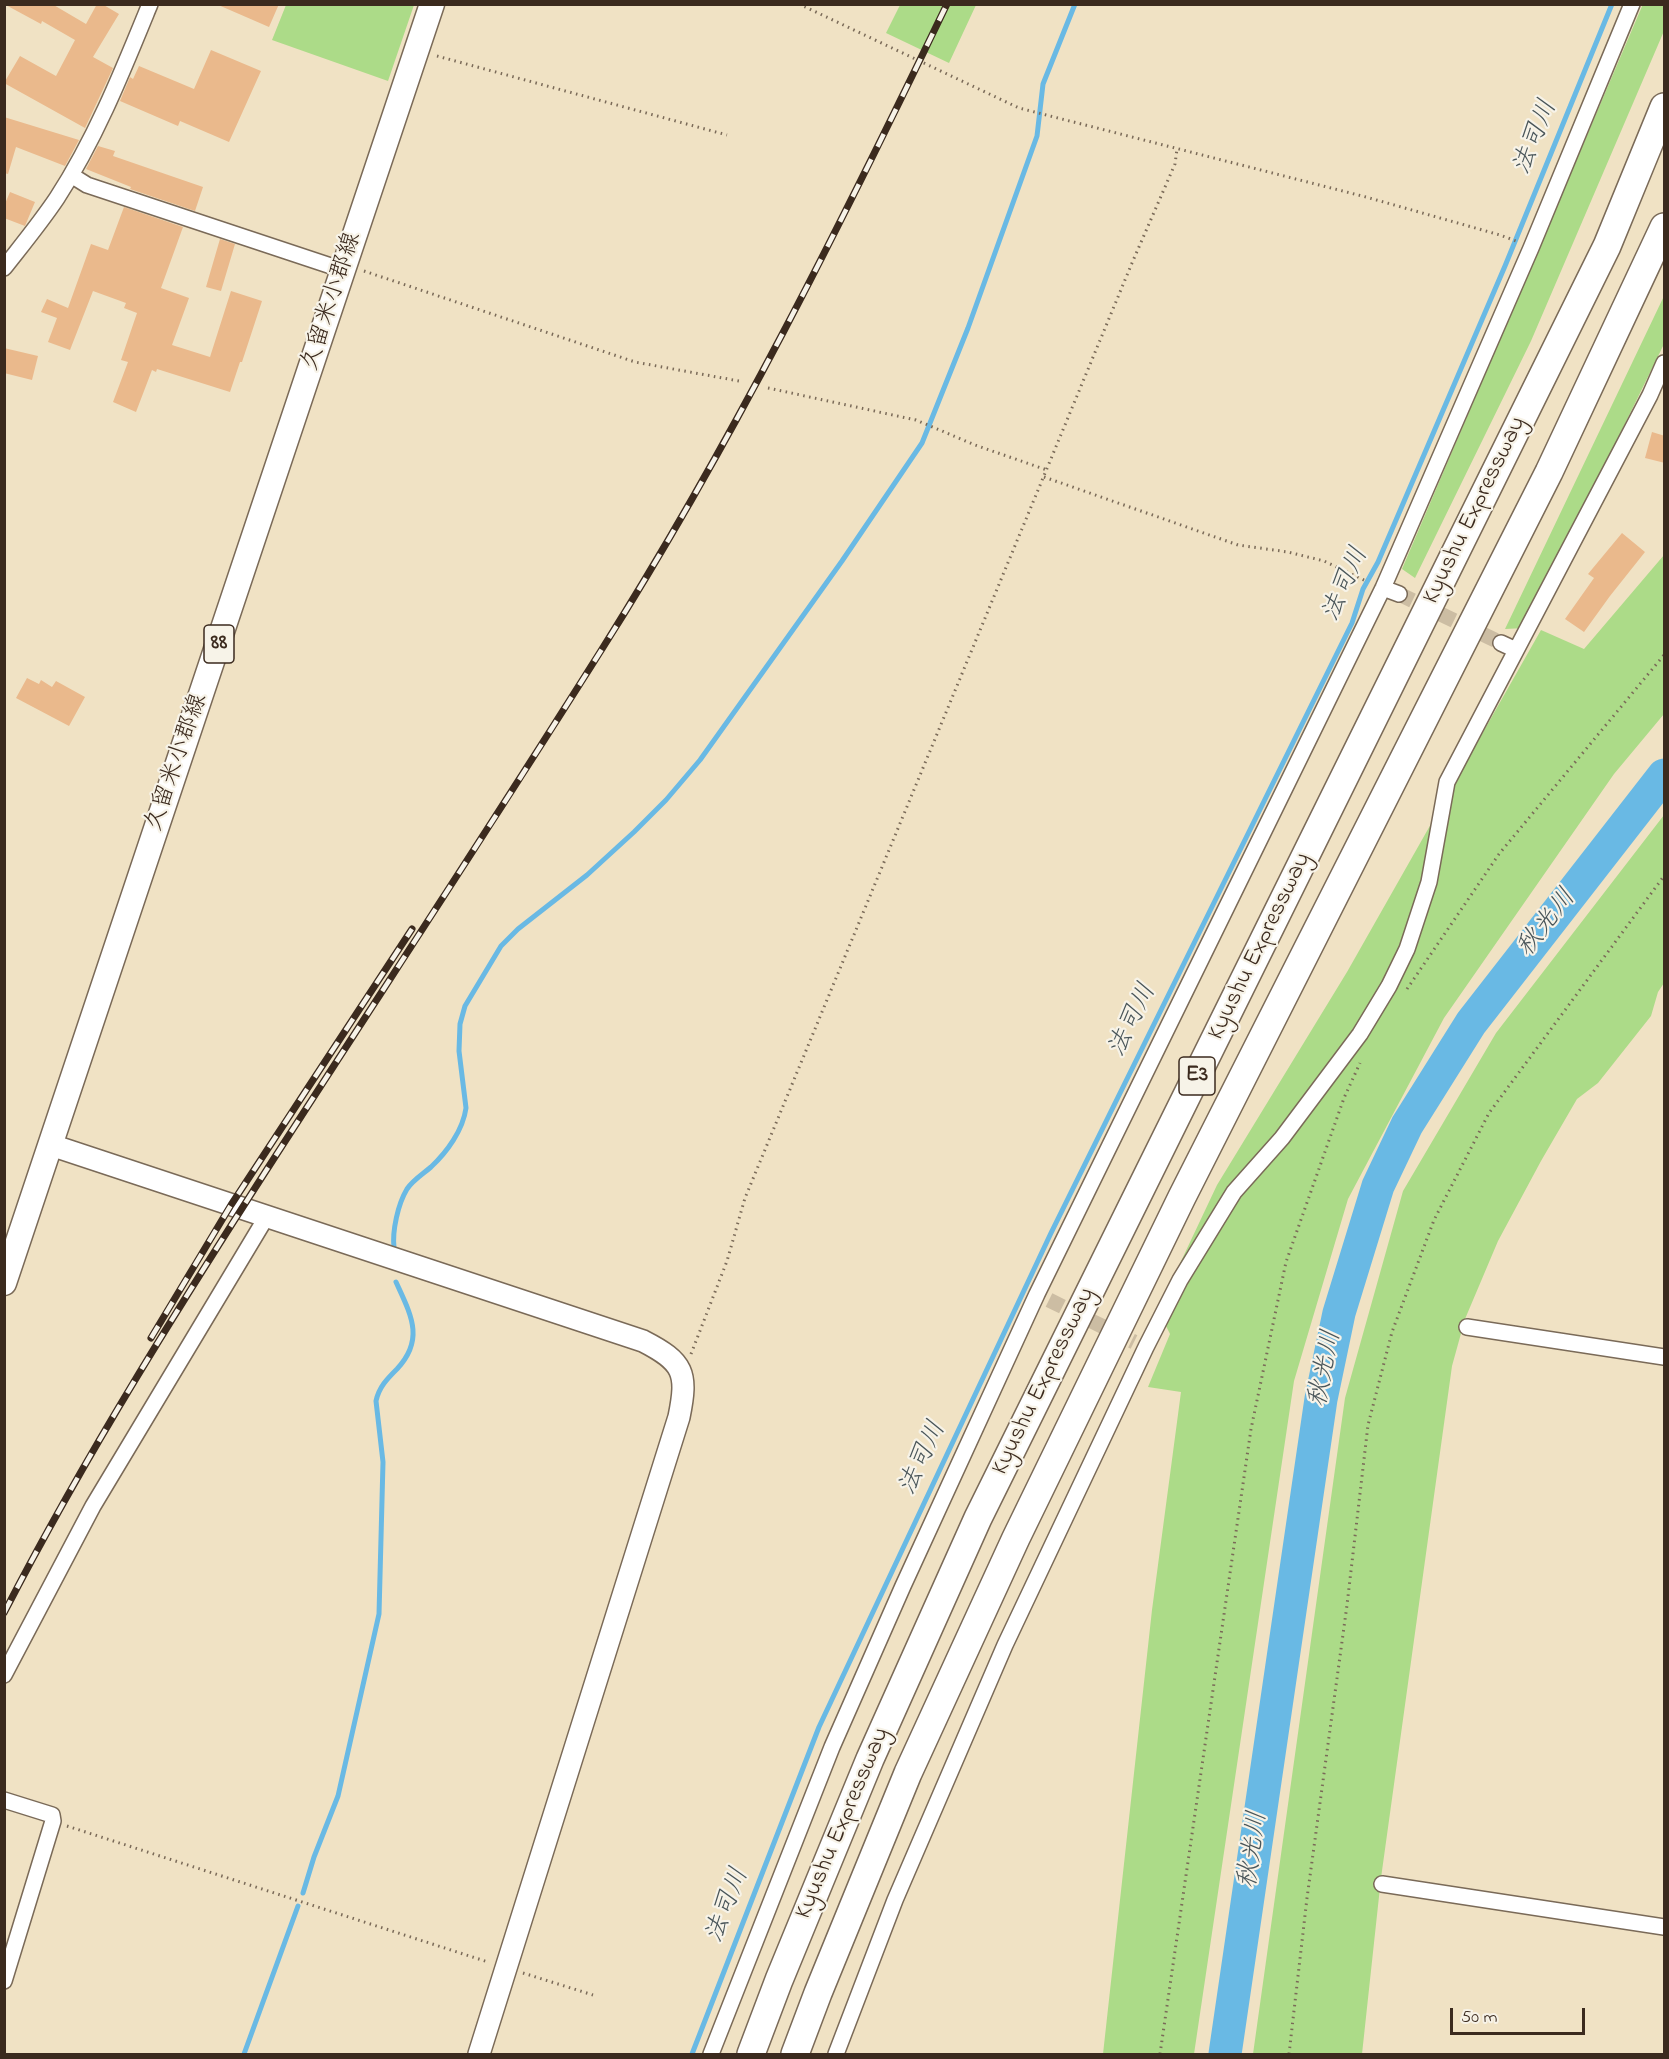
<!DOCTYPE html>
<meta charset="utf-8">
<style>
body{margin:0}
#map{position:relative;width:1669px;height:2059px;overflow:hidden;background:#f0e2c4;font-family:"Indie Flower",sans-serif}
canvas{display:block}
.frame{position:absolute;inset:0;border:6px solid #3b2a1e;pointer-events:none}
.scale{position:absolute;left:1450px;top:2008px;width:135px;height:27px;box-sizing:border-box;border:3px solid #3b2a1e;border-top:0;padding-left:8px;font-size:18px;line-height:21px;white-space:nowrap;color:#3b2a1e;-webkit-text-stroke:4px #f7f3e8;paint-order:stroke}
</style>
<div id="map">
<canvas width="1669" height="2059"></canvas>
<div class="frame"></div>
<div class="scale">50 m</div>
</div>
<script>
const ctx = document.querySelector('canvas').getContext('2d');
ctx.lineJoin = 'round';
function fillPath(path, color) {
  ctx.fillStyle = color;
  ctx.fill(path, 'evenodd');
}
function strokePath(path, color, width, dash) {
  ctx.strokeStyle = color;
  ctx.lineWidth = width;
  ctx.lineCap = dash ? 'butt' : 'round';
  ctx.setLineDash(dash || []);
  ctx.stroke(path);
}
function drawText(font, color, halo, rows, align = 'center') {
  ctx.font = font + ' "Indie Flower","Klee One",sans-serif';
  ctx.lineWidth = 4.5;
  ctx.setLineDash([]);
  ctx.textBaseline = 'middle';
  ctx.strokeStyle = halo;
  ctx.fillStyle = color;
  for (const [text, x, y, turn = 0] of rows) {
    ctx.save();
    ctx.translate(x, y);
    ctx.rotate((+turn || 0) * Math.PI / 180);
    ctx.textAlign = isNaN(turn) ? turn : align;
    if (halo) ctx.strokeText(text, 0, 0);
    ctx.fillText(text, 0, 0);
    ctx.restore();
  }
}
const green = new Path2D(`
 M1643,4L1664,5V31L1531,341L1415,578L1402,569Z
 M286,5V4L414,5L388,81L272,40Z
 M900,5H976L949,63L886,33Z
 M1664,296V344L1525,628L1505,629Z
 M1664,555V714L1614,774L1444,1018L1348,1199L1294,1381L1194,2054H1103L1152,1610L1181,1392L1148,1387L1170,1334L1158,1310L1217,1185L1347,972L1541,630L1584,649Z
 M1664,815V983L1658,992L1651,1016L1598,1083L1577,1099L1541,1161L1498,1241L1465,1319L1452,1366L1381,1878L1362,2054H1253L1345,1398L1403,1191L1496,1033Z`);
const stream = new Path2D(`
 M394,1248C392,1231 398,1204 407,1189C413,1180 423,1174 431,1167C447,1152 463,1130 466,1108L459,1051L460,1024L465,1006L501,946L518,929L587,875L634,832L666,800L700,760L842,561L922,443L968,328L1037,136L1043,84L1075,4
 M303,1893L314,1857L338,1796L379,1614L383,1462L376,1401C379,1387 387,1379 397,1369C425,1339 411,1315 396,1282
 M244,2054L298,1906
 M692,2054L819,1727L1051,1233L1352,623L1363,589L1378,562L1505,266L1612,4`);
const river = new Path2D(`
 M1225,2054L1321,1399L1339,1313L1378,1186L1407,1125L1471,1023L1664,775`);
const building = new Path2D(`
 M4,4H52L86,24L97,4H102L119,14L93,57L113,68L85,128L4,83L20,56L56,76L75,40L42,21L41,24Z
 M216,4H279L269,27Z
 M211,50L261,71L229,142L180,121L178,126L120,101L130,77L133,79L139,66L194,89Z
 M4,117L79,140L65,166L16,147L8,174L4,173Z
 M98,146L115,151L113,156L203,187L195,211L130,189L131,187L86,169Z
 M10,192L35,202L25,226L4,218V206Z
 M124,207L183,227L161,288L189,298L172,345L210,357L231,291L262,301L242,362H240L230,392L157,369L156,372L152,370L136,412L113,402L128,362L121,360L137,313L124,308L126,303L93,291L70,350L48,342L57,318L41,312L47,299L68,308L91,244L108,250Z
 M220,239L235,244L221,291L206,287Z
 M4,348L38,356L32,380L4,373Z
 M1652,432L1665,436V463L1645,458Z
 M1622,533L1645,552L1610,596L1584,632L1565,619L1594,578L1588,574Z
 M27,678L39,684L41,680L52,687L56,681L85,697L69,726L16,698Z`);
const streetTunnel = new Path2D(`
 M1399,594L1501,643
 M1049,1300L1134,1342`);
const path = new Path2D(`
 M799,4L1019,108L1366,197L1500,235L1516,241
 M437,56L727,135
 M364,271L635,362L739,381
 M768,388L916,420L975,445L1047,470
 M1044,477L1238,545L1288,552L1324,561L1368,582
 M1407,989L1499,854L1664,655
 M691,1354L727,1261L745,1198L1132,263L1175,164L1177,149
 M67,1826L488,1962
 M523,1973L593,1995
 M1160,2054L1251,1429L1286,1262L1344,1098L1360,1063
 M1289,2054L1307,1898L1347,1605L1368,1425L1392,1332L1434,1220L1489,1113L1664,876`);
const street = new Path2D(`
 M71,175L87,185L343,270
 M4,268C22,245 41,222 57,198C96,138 123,70 150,4
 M1383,588L1399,594
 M1501,643L1516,650
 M1467,1327L1664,1357
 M4,1675L93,1506L267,1216
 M4,1800L52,1815L53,1821L4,1981
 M1382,1884L1664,1927
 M711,2054L832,1747L903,1586L1037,1294L1383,588L1531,248L1632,4
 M836,2054L895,1900L1005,1645L1146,1347L1180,1280L1234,1192L1282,1138L1360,1034L1389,986L1407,949L1429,882L1447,782L1650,395L1664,363`);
const secondary = new Path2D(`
 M51,1145L643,1341C684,1362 688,1373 679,1417L479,2054`);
const primary = new Path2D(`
 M4,1283L432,4`);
const highway = new Path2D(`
 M751,2054L779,1980L870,1759L978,1518L1607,246L1664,107
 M795,2054L818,1993L908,1773L1016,1538L1182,1197L1549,472L1664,227`);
const rail = new Path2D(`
 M151,1338L231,1205L412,929
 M4,1613C87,1452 184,1298 282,1146C389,980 497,816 602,649C732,443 841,224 947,4`);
const shields = [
 [219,644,30],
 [1197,1076,36]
];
const shieldNames = [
 ["88",219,644],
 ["E3",1197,1076]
];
const streetNames = [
 ["久留米小郡線",333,302,-72],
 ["Kyushu Expressway",1476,511,-64],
 ["久留米小郡線",178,763,-71],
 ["Kyushu Expressway",1261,947,-64],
 ["Kyushu Expressway",1045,1382,-64],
 ["Kyushu Expressway",844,1824,-67]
];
const waterNames = [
 ["法司川",1537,138,-68],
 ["法司川",1347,585,-66],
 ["秋光川",1548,924,-52],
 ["法司川",1134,1021,-64],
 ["秋光川",1327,1369,-79],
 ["法司川",924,1459,-65],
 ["秋光川",1255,1850,-82],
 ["法司川",729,1906,-69]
];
fillPath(green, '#acdb88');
strokePath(stream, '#69b9e4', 5);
strokePath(river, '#69b9e4', 33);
fillPath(building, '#eab98c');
strokePath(streetTunnel, '#ccbda3', 15, [15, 8]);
strokePath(street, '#7a6a58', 18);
strokePath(secondary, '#7a6a58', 24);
strokePath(primary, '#7a6a58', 27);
strokePath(highway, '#7a6a58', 30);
strokePath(path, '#7a6a58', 3, [1.5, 4.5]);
strokePath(street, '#fff', 15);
strokePath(secondary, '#fff', 21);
strokePath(primary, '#fff', 24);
strokePath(highway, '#fff', 27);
strokePath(rail, '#3b2a1e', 7);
strokePath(rail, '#f7f3e8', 4.5, [14]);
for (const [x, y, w] of shields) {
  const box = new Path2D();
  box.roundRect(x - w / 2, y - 19, w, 38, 4.5);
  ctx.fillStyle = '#f7f3e8';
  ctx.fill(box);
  strokePath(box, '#3b2a1e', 1.5);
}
drawText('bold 22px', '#3b2a1e', null, shieldNames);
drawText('24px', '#3b2a1e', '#f7f3e8', streetNames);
drawText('italic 26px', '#495559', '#f7f3e8', waterNames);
</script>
